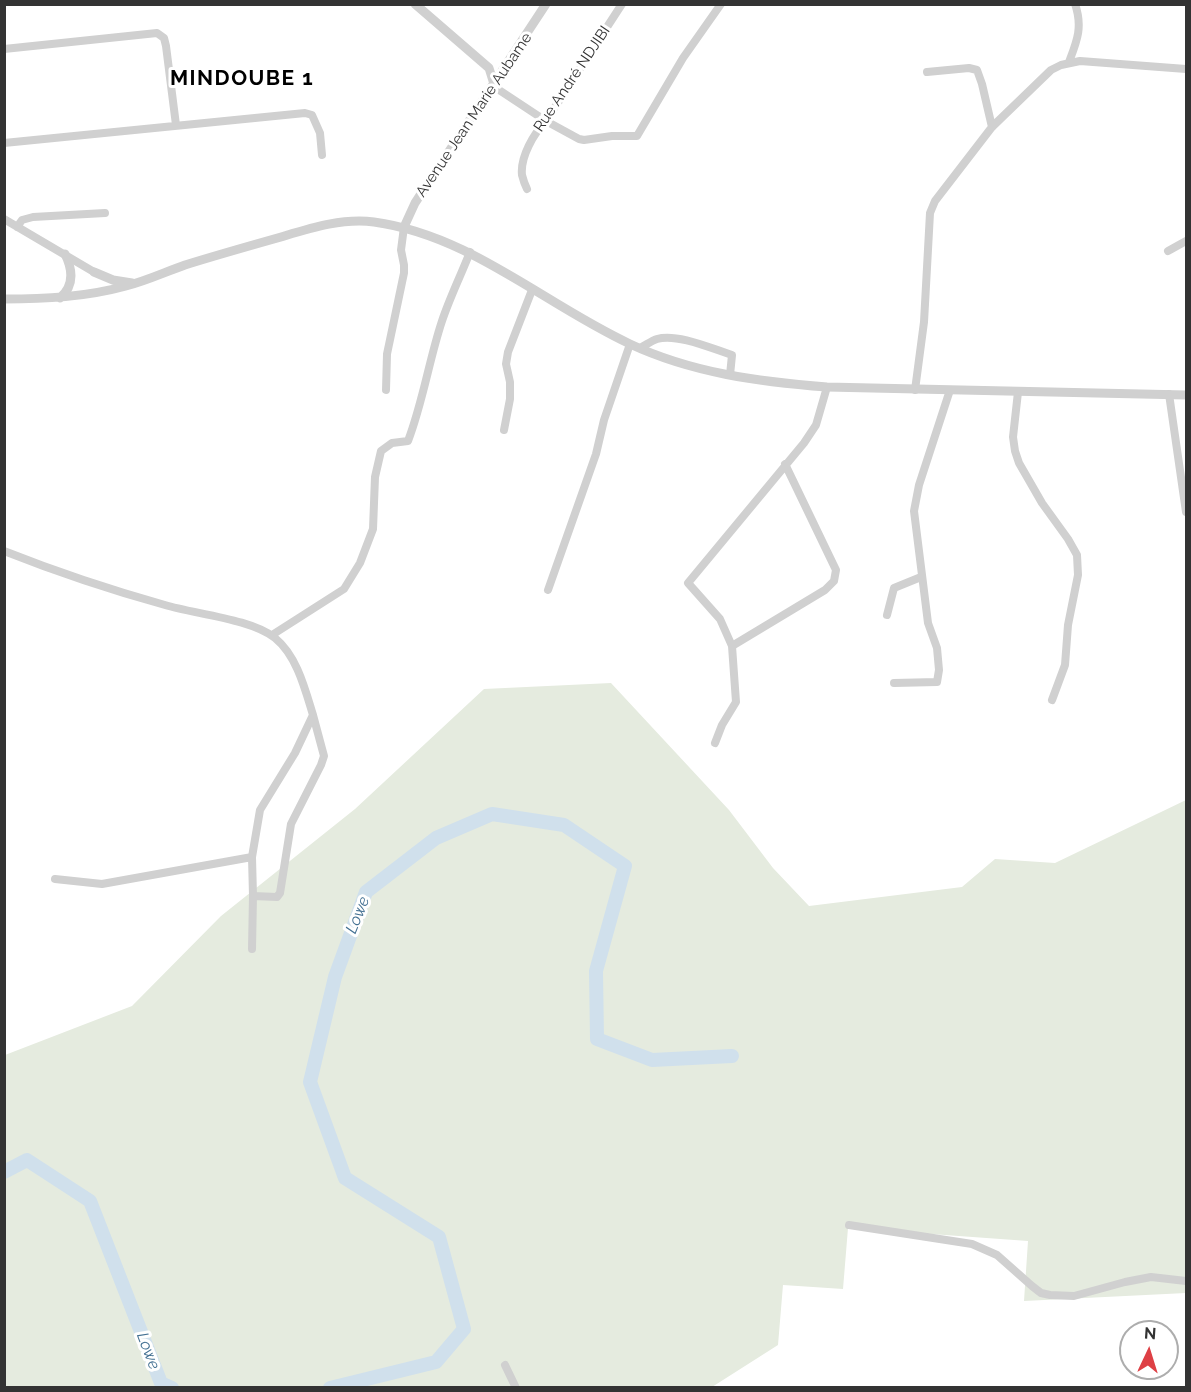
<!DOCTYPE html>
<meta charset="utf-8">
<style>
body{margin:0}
#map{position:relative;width:1191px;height:1392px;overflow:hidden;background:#fff;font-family:Raleway,sans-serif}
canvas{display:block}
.frame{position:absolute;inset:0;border:6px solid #333;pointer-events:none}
.north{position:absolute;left:1119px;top:1320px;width:60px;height:60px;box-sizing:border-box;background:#fff;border:2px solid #adadad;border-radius:50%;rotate:4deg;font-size:16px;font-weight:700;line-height:24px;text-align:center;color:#333}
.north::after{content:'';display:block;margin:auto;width:21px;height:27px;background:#de4045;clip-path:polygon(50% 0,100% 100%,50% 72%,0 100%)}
</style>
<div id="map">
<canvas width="1191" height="1392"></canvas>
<div class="frame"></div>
<div class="north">N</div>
</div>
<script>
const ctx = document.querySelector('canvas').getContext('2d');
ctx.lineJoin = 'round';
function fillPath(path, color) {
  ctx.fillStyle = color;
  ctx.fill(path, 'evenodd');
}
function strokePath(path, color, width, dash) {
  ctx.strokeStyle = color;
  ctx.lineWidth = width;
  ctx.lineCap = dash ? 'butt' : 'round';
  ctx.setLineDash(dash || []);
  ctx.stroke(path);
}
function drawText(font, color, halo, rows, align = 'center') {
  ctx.font = font + ' Raleway,sans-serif';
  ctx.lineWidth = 6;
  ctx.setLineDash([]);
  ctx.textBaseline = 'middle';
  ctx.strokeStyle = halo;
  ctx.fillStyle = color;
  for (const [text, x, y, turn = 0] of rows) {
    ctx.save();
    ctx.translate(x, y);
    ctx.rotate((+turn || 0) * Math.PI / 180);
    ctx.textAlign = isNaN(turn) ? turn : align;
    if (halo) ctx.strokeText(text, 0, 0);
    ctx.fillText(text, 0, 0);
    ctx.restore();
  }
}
const green = new Path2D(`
 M611,683L729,810L773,868L809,906L962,887L995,859L1055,863L1186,800V1293L1024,1301L1028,1241L848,1228L843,1289L783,1285L778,1345L712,1387L5,1388V1055L132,1006L221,916L355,809L484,689Z`);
const river = new Path2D(`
 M4,1172L27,1160L90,1201L161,1383L172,1388
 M330,1388L436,1362L464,1329L439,1237L345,1178L310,1082L335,977L366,892L436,838L492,814L564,825L625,866L596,971L597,1039L652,1060L732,1056`);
const minor = new Path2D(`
 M4,49L157,33L164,38L166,46L176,125
 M1069,62C1077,41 1083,27 1075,4
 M927,72L969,68L977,70L982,84L992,127
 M493,86L546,121L579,139L584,140L612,136H637L683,58L721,4
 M4,143L305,113L312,115L320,133L322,155
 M527,189C525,185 523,179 522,175C520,157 534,133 546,121L622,4
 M4,219L94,272
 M17,227L22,220L33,217L105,213
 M1168,251L1186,241
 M640,348C646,345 651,341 657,339C677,333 713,349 732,355L730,375
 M386,390L387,354L404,273V265L401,250L404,227
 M915,390L924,322L930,213L935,201L992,127L1051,70L1061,65L1080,61L1186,69
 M1018,392L1013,437L1015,451L1019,463L1042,503L1068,539L1077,555L1078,575L1068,625L1065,665L1052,700
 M1169,394L1186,512
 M504,430L510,399V382L506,364L508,352L532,290
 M4,551C57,572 111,590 165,605C195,614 252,619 275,638C297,656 305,689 313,715L295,753L260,810L252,857L253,896L252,949
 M548,590L596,454L604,420L630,344
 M887,615L894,588L921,577
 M272,635L344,589L360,563L373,529L375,477L381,451L392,443L408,441C423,402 429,360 442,321C450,297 461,275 470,252
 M732,646L825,590L834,581L836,570L785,464
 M894,683L937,682L939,670L937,648L928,623L914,511L919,485L950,390
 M715,743L722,725L736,702L732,646L720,619L688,583L804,443L816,425L827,387
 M55,879L102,884L252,857
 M253,896L277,897L280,893L291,824L321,765L324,756L313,715
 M849,1225L972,1244L997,1255L1032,1286L1041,1293L1050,1295L1074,1296L1125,1282L1151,1277L1186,1281
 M505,1365L516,1388`);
const tertiary = new Path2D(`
 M415,4L489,68L494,84
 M404,227L415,203L546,4
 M94,272L113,280L132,283
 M60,298C74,286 73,270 65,254
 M4,299C45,299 86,297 126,286C146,281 165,272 185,265C217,255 249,246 281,237C311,228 342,218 374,222C470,235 544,304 630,344C692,373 760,382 827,387L1186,395`);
const streetNames = [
 ["Rue André NDJIBI",572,79,-56],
 ["Avenue Jean Marie Aubame",474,115,-56]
];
const waterNames = [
 ["Lowe",358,915,-68],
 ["Lowe",148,1351,69]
];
const districtNames = [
 ["MINDOUBE 1",242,79]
];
fillPath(green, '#e5ebdf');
strokePath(river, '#d0e0ec', 14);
strokePath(minor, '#d0d0d0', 8);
strokePath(tertiary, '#d0d0d0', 9);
drawText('15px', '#333', '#fff', streetNames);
drawText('italic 16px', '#437092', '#fff', waterNames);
ctx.letterSpacing = '1.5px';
drawText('bold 21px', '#000', '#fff', districtNames);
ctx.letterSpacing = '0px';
</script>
